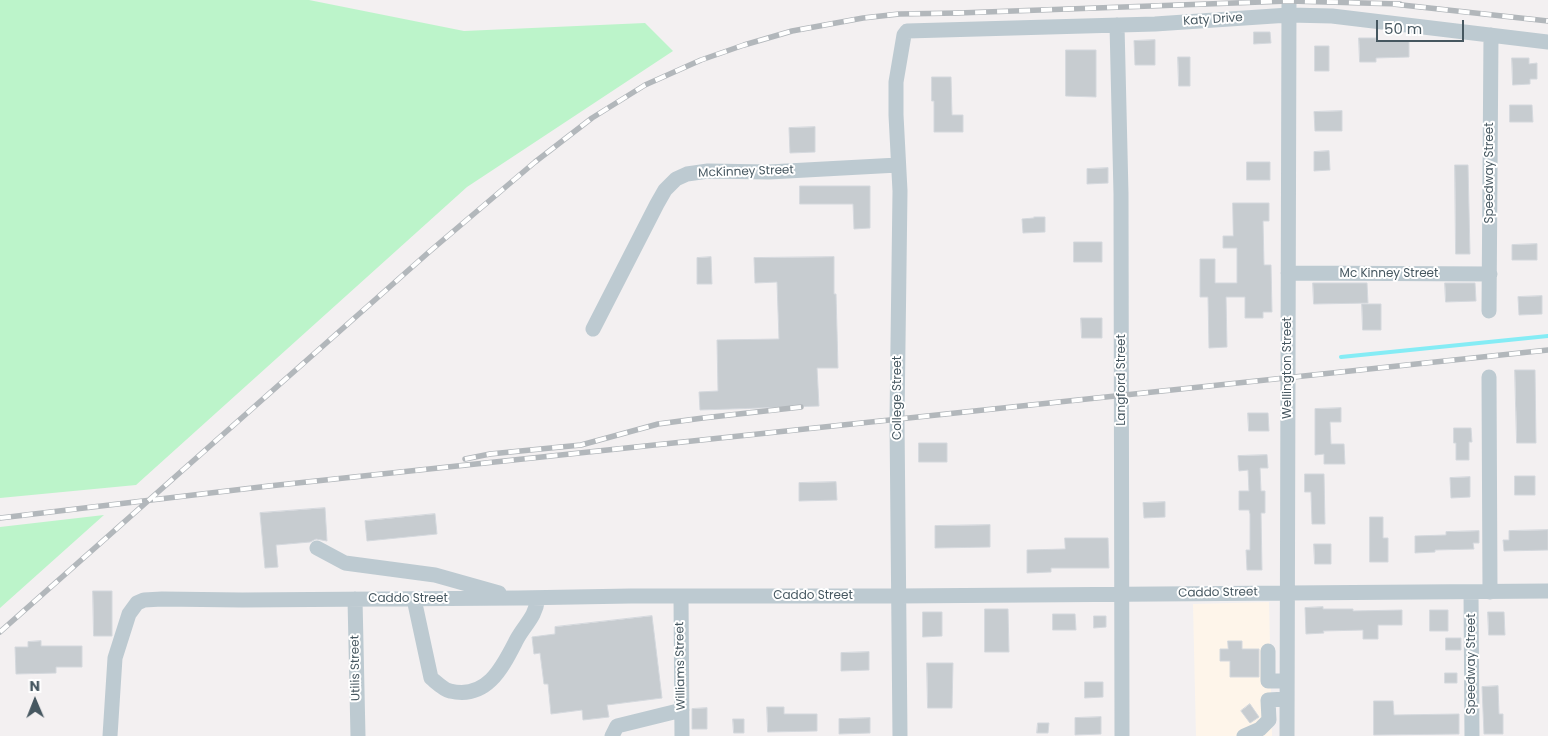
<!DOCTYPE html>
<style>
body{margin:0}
#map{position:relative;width:1548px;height:736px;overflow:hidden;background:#f3f0f1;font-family:Poppins,sans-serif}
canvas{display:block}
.north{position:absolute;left:10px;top:676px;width:50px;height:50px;-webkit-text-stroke:4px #fff;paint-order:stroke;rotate:359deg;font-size:14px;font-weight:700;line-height:20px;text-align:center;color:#465760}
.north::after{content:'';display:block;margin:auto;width:18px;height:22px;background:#465760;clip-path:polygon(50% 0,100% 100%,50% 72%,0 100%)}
.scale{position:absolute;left:1376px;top:20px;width:88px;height:22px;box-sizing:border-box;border:2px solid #465760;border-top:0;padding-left:6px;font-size:15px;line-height:18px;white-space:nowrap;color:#465760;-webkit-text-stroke:4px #fff;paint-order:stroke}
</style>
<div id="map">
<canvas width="1548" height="736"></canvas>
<div class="north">N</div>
<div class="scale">50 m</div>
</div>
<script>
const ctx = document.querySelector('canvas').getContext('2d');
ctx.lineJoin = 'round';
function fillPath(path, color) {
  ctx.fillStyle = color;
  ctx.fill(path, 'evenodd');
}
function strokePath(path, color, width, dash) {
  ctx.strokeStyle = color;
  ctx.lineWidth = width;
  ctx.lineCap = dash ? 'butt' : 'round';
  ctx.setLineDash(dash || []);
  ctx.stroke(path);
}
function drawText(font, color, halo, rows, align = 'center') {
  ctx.font = font + ' Poppins,sans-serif';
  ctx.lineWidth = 4;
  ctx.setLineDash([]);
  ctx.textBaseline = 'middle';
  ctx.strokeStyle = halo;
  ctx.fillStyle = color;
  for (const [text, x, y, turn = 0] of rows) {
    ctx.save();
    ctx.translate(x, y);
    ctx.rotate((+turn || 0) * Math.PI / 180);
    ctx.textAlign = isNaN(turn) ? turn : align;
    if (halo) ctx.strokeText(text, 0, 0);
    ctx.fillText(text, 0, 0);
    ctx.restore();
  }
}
const commercial = new Path2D(`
 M1269,602L1272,736H1196L1193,604Z`);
const green = new Path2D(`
 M0,0H309L464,31L645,23L673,51L467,187L136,485L0,498Z
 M104,515L0,608V527Z`);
const stream = new Path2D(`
 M1341,357L1548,336`);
const building = new Path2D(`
 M1254,32H1270L1271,43L1254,44Z
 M1359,38H1376V41H1409V57L1376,58V62H1360Z
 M1155,40V65H1135L1134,41Z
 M1315,46H1329V71H1315Z
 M1066,50H1096V97L1066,96Z
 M1178,57H1190V86H1179Z
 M1512,58H1529V64L1537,63V79H1530V84L1513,85Z
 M932,77H951L952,115H963V132H934V101H932Z
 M1510,105H1532L1533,122H1510Z
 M1342,111V131H1315L1314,112Z
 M815,127V152L790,153L789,128Z
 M1329,151L1330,170L1314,171V152Z
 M1247,162H1270V180H1247Z
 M1455,165H1468L1470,254H1456Z
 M1108,168V183L1087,184V169Z
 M800,186H870V228L854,229L853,204H800Z
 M1233,203H1269V221H1263L1264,265H1271L1272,312H1263V318H1245V297H1226L1227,347L1209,348L1208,297H1200V259H1215V283H1237V248H1223V236H1233Z
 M1034,217H1045V232L1023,233L1022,219L1034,218Z
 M1074,242H1102V262H1074Z
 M1537,244V260H1512V245Z
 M711,257L712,284H697V258Z
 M834,257V294H836L838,368H817L819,406L700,410L699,392L718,391L717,340L779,339L777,282L755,283L754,258Z
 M1313,283H1367L1368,303L1314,304Z
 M1445,283H1475L1476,301L1446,302Z
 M1542,296V314L1519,315L1518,297Z
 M1362,304H1381V330H1363Z
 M1081,318H1102V338H1082Z
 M1515,370H1535L1536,443H1517Z
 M1341,408V422H1330L1331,444H1344L1345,464H1324V454L1315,455V409Z
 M1248,413H1268L1269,431H1249Z
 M1454,428H1471L1472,442H1469V460H1456V443H1454Z
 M919,443H947V462H919Z
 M1267,455L1268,468H1260L1261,491H1265V513H1261L1262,570H1247L1246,550H1250V514L1249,510H1239V491H1249L1248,470L1239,471L1238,456Z
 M1305,474H1324L1325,524H1312L1311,492H1305Z
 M1515,476H1535V495H1515Z
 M1470,477V497L1451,498L1450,478Z
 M836,482L837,500L799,501V483Z
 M1165,502V517L1144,518L1143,503Z
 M325,508L327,541L316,539L310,542L276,545L278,567L265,568L260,513Z
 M435,514L437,534L367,541L365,521Z
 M1370,517H1383V538H1388V562H1370Z
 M990,525V547L935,548V526Z
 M1548,530V550L1504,551L1503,540H1509V531Z
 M1479,531V543H1473L1474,549L1435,550V552L1415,553V536L1446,535V532Z
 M1065,538H1108L1109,568H1051V572L1027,573V550L1065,549Z
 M1314,544H1331V564H1315Z
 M93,591H112V636H94Z
 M1323,607V609H1353V611L1402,610V625H1378V639H1363V630L1323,631L1324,633L1306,634L1305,608Z
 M985,609H1008L1009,652H985Z
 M1430,610H1448V631H1430Z
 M923,612H942V636L923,637Z
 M1488,612H1504L1505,635H1489Z
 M1053,614H1075L1076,630H1053Z
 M652,616L662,698L607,705L609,717L583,720L582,710L551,714L548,684H544L540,653L534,654L532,637L555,634V627Z
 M1094,616H1106V627L1094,628Z
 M1446,638H1461V650H1446Z
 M41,641V646H82V667H56V673L16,674L15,647H28V642Z
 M1228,641H1242V649H1259V677H1230V661H1220V649H1228Z
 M869,652V670L841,671V653Z
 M927,663H953L952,708H928Z
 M1445,673H1457V683H1445Z
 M1085,682H1103V697L1085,698Z
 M1498,686L1499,714H1503V734H1484L1482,687Z
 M1374,701H1393L1394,715L1459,714V734L1374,735Z
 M1250,704L1259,717L1250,723L1241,711Z
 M767,707H784V714H817V731L768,732Z
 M707,708V729H692V709Z
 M1101,717V734L1075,735V718Z
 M870,718V733L839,734V719Z
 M733,719H744V733H734Z
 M1038,723H1049L1048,733H1037Z`);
const minor = new Path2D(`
 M1117,25L1121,194L1122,736
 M1288,273L1490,274
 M1489,311L1491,35
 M593,329L657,204L665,190L676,179L687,174L708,171L769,172L898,165
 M1489,377L1490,592
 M317,548L345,563L435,575L499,593
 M1471,592L1472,736
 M681,597L682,736
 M355,599L358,736
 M414,599L431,678C436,682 444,690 450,691C488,700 503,666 517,639C526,623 535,618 538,598
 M1268,651V681H1287
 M110,736L115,658L129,614L137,603L144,600L162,599L242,600L518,598L631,596H899L1548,591
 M612,736L617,726L682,710
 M900,736L897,420L900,191L896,115V82L904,35L907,31L1155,24L1289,15L1332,16L1548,42
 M1244,736L1260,729L1269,720L1268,700L1287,699
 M1287,736C1286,491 1290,245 1289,0`);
const rail = new Path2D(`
 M1393,4L1548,21
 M465,459L490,454L581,445L658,424L703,418L801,407
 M0,518L269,486L1548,350
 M0,632L429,252L535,162L592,118L645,85L701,60L744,45L792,31L863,18L899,14L958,13L1289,1L1400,4`);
const streetNames = [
 ["Katy Drive",1213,20,-4],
 ["McKinney Street",746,172,-2],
 ["Speedway Street",1490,173,-90],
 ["Mc Kinney Street",1389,274],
 ["Wellington Street",1288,368,-90],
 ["Langford Street",1122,380,-90],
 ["College Street",898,398,-90],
 ["Caddo Street",1218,593,-1],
 ["Caddo Street",813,596],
 ["Caddo Street",408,599],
 ["Speedway Street",1472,664,-90],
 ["Williams Street",681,666,-91],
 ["Utilis Street",356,668,-91]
];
fillPath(commercial, '#fef5ea');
fillPath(green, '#bcf4ca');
strokePath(stream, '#85ecf5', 4);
fillPath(building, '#c7ccd0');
strokePath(building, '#d4d8dd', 1);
strokePath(minor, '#bdcad1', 15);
strokePath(rail, '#b2b7bb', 5.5);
strokePath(rail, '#fff', 4, [11]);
drawText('12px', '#465760', '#fff', streetNames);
</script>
